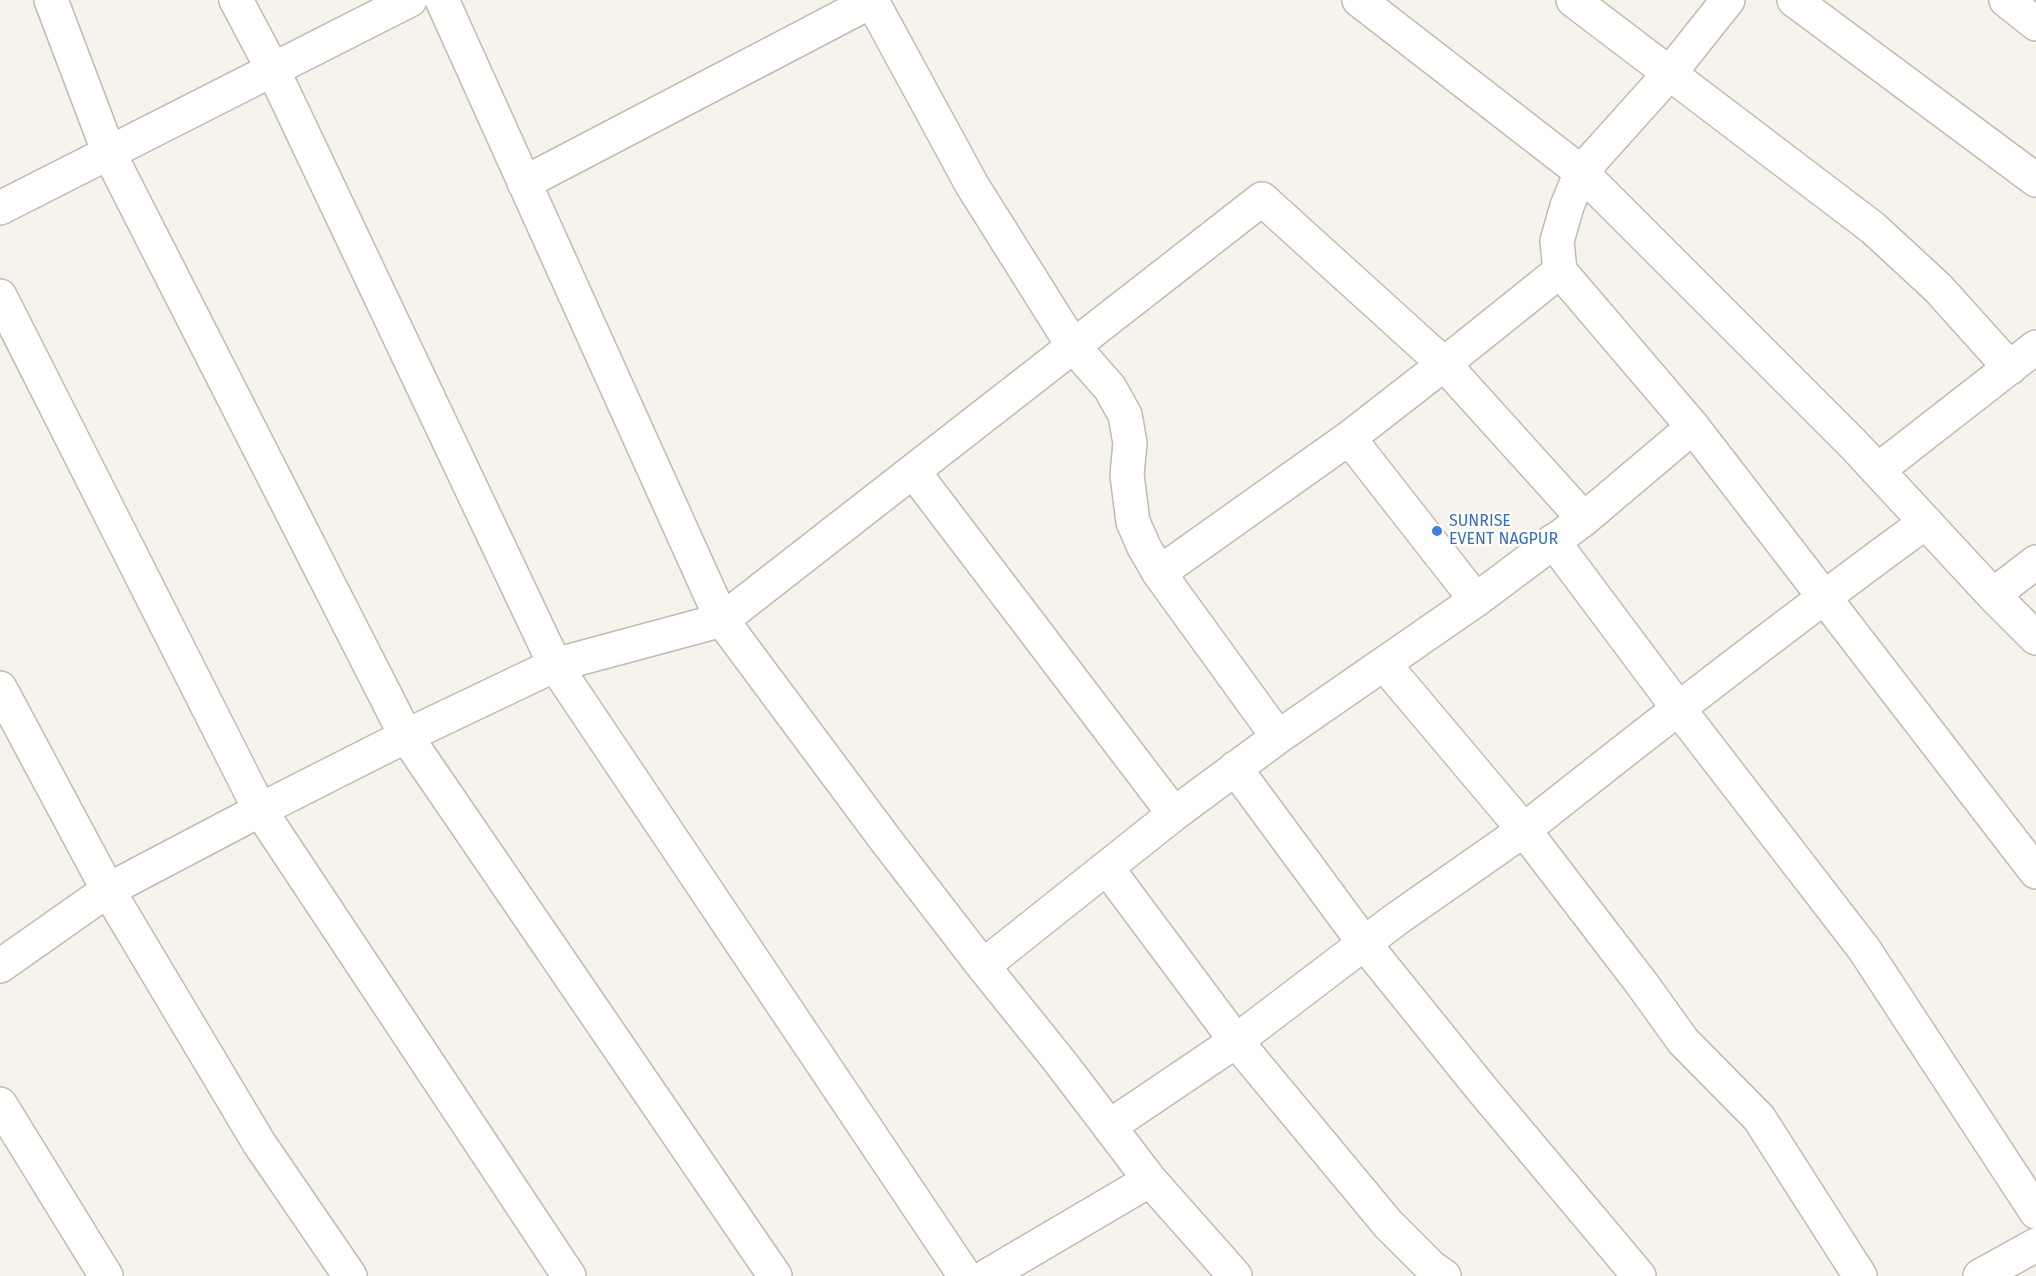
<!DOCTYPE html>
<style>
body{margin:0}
canvas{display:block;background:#f6f3ec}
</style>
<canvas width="2036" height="1276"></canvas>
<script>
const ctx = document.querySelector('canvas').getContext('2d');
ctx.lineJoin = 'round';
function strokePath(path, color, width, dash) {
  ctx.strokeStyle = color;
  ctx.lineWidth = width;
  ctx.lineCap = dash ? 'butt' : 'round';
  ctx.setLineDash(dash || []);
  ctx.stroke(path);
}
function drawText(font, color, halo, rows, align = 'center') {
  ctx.font = font + ' "Fira Sans",sans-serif';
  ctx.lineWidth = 4.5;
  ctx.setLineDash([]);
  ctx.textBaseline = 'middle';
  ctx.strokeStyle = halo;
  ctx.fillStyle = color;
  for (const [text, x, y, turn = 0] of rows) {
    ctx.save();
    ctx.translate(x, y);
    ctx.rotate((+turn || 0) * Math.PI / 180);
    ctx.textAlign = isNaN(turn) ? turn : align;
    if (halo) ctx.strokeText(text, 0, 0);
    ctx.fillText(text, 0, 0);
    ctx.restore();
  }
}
const street = new Path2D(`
 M51,0L109,153L406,736L260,810L569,1276
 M236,0L273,70L555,665L406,736L775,1276
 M442,0L722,620L555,665L965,1276
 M1359,0L1581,172L1855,446L1993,595L2036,562
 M1573,0L1873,228L1938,288L2010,368
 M1794,0L2036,180
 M2006,0L2036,24
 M872,1L972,185L1073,346L1110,388L1125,415L1130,443L1127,475L1133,522L1144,547L1159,573L1278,737
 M524,183L874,0
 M0,208L410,0
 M1560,271L1557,241L1567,206L1581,172L1669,74L1728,0
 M0,296L260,810L108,890L0,966
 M1349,438L1476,600
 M1878,470L2036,347
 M913,471L1174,814
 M1553,541L1678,708L1864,949L2036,1212
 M1159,573L1349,438L1444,364L1584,519
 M1993,595L2036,638
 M0,688L108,890L259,1143L350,1276
 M1235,768L1364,943L1481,1088L1639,1276
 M1107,868L1236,1041L1388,1224L1431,1267L1444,1276
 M983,966L1174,814L1278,737L1476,600L1584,519L1693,427
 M0,1104L106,1276
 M1110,1126L1236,1041L1395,920L1524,830L1384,664
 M1150,1180L1235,1276
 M987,1276L1150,1180L1061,1063L983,966L885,839L722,620L1262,199L1444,364L1560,271L1693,427L2036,872
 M1860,1276L1759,1118L1683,1041L1642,984L1524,830C1656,725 1789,622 1926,522
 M1980,1276L2036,1245`);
const markers = [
 [1437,531,6,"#3f7fe0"]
];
const shopNames = [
 ["SUNRISE",1449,522],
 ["EVENT NAGPUR",1449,540]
];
strokePath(street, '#c2bbae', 36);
strokePath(street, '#fff', 33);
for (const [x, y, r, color] of markers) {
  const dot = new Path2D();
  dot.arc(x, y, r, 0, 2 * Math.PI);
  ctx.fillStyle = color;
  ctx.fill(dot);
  strokePath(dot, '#fff', 2);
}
drawText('16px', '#366cbe', '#fff', shopNames, 'left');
</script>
